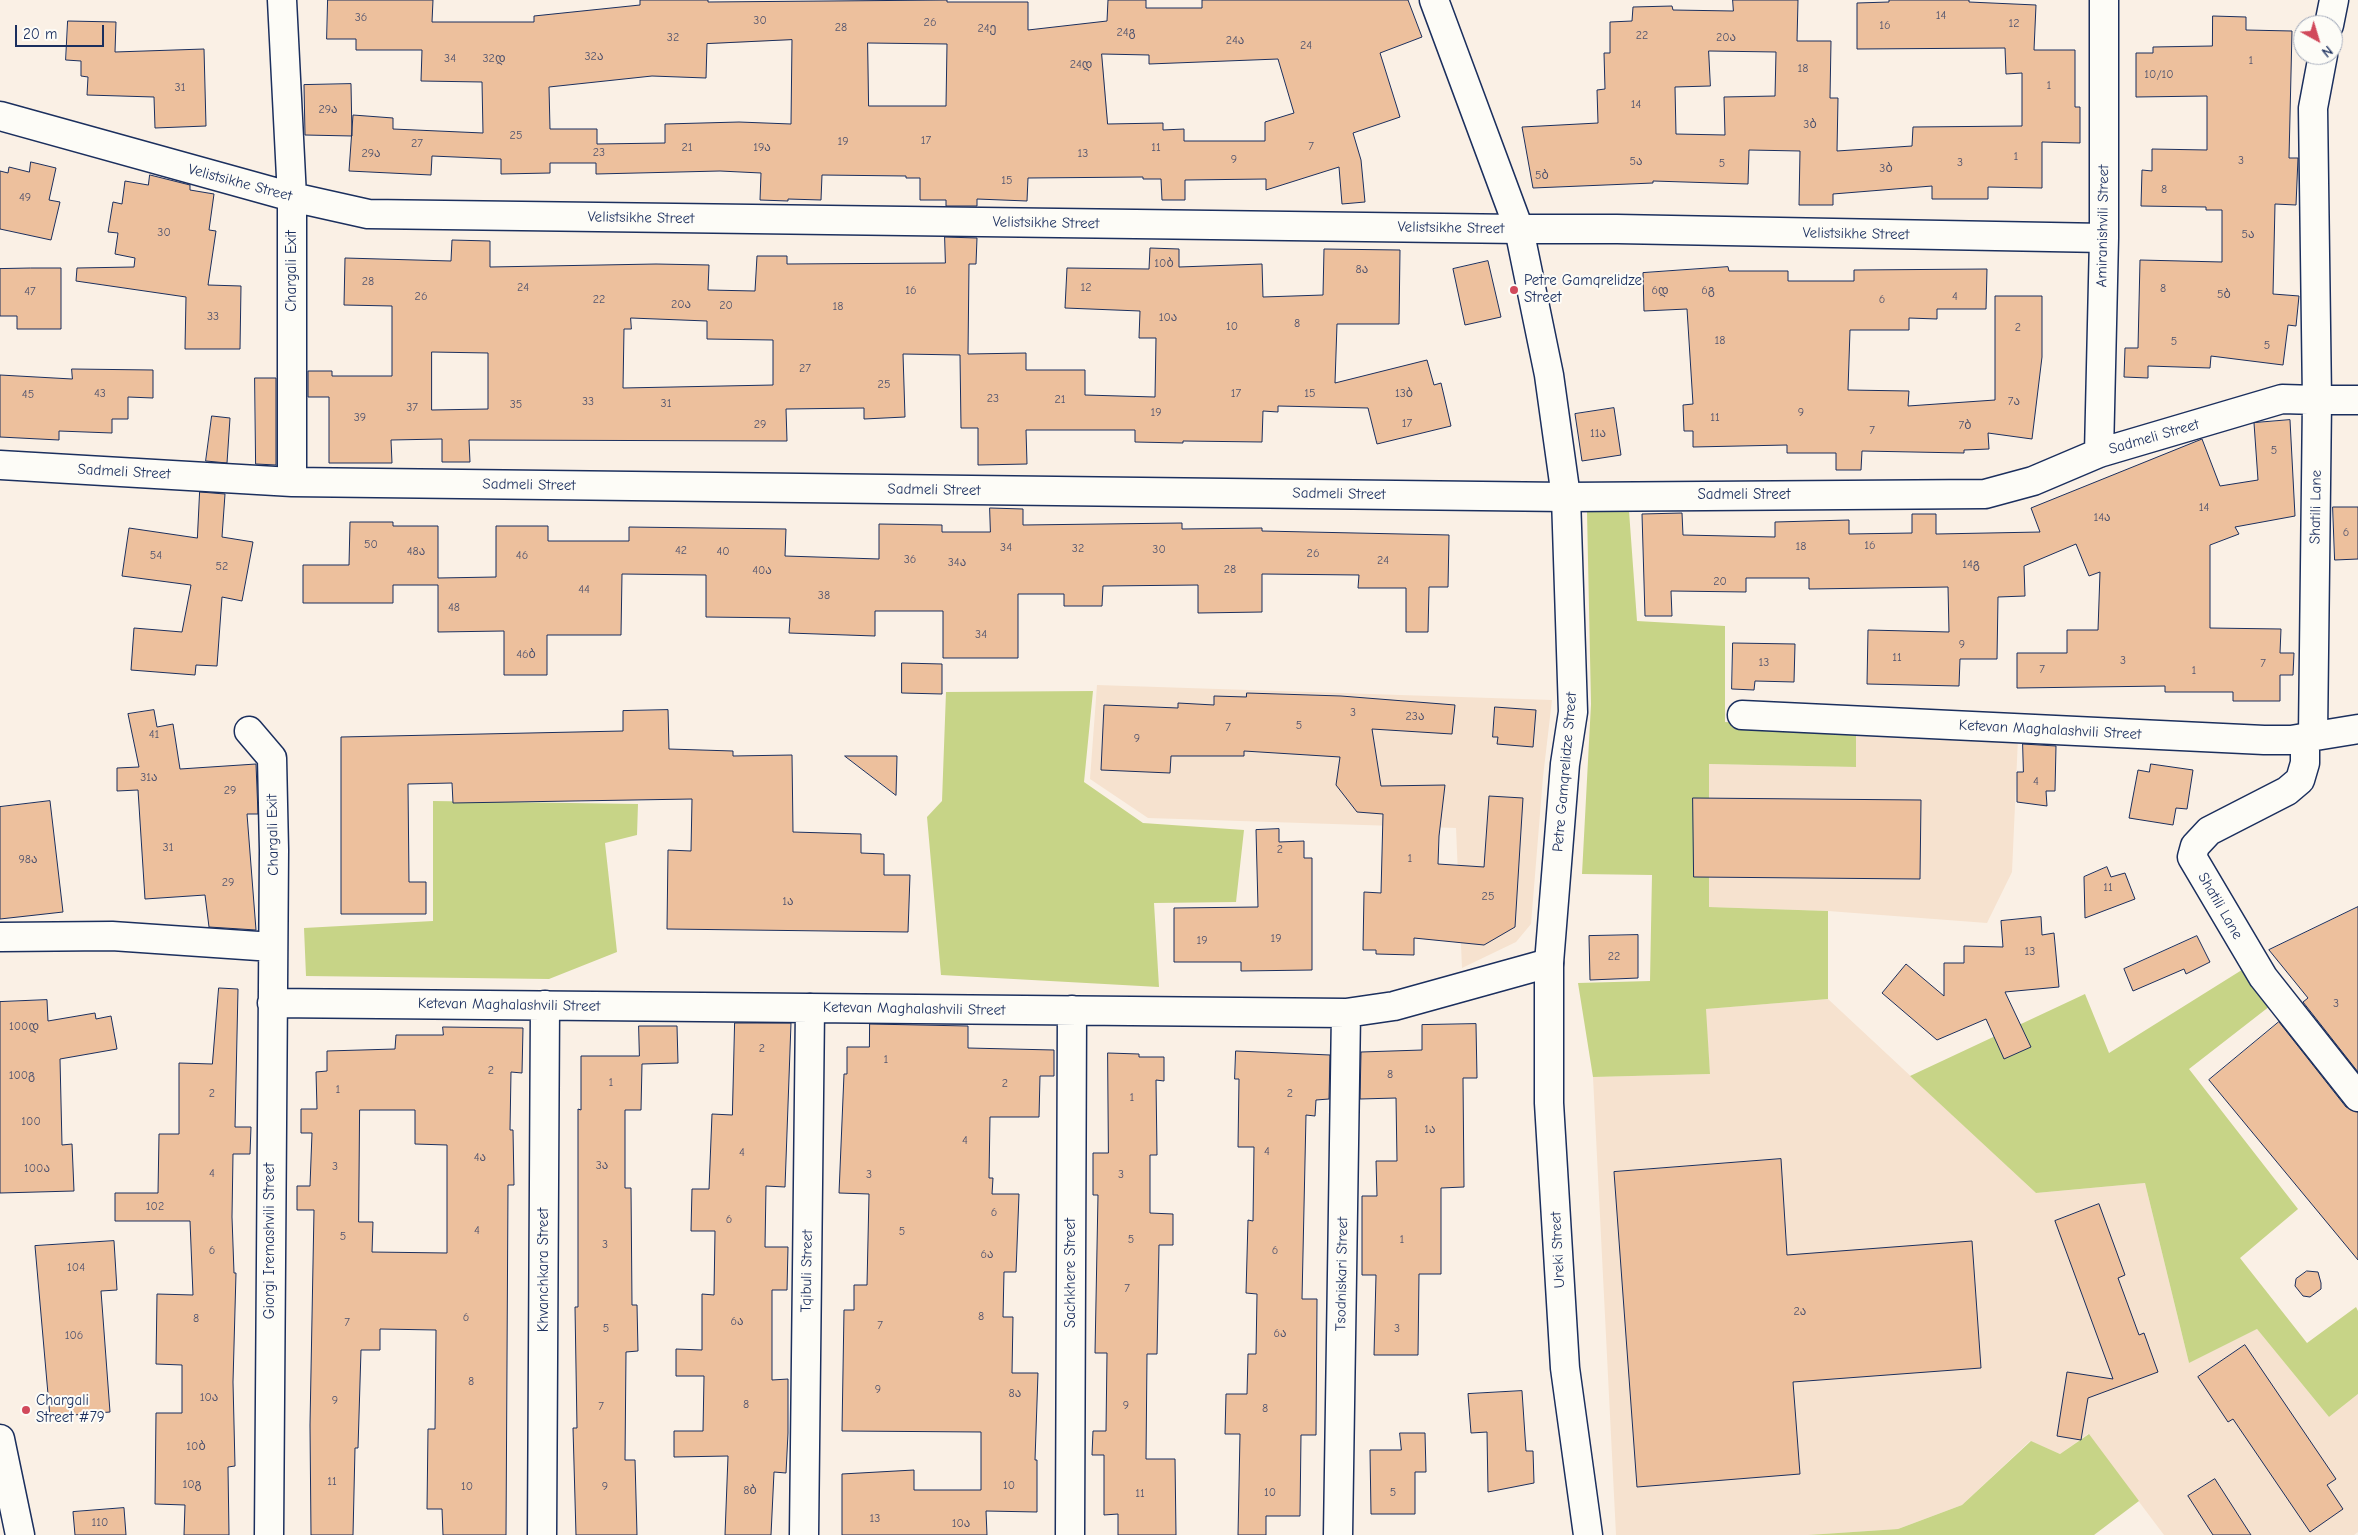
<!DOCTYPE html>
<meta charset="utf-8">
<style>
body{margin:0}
#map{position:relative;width:2358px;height:1535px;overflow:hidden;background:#faf0e5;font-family:"Comic Neue",sans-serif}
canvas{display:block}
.north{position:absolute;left:2293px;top:15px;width:50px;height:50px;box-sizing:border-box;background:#fdfcf7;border:1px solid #a3aaba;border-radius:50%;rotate:141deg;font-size:14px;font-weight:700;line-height:20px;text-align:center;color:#1b2f5e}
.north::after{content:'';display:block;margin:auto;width:18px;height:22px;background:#d1495b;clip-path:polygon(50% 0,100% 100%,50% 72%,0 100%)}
.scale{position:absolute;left:15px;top:25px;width:89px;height:22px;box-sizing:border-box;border:2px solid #1b2f5e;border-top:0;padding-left:6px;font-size:15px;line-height:18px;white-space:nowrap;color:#1b2f5e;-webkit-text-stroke:4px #fdfcf7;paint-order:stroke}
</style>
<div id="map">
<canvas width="2358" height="1535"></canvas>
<div class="north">N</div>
<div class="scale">20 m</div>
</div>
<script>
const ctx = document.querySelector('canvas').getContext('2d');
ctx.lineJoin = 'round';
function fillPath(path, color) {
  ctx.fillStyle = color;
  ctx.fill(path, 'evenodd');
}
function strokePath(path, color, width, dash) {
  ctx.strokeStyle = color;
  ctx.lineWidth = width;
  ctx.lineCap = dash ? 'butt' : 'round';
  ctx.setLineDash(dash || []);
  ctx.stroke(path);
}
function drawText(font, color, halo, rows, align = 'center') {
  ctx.font = font + ' "Comic Neue","Noto Sans Georgian",sans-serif';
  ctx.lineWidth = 4;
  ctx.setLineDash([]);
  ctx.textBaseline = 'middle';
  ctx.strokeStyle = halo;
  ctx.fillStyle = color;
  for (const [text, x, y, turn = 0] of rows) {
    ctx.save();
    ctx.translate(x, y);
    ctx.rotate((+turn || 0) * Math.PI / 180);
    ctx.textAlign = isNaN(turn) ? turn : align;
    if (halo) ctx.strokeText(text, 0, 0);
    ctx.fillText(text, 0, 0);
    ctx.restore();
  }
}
const built = new Path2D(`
 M1097,685L1552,700L1543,777L1531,924L1516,942L1462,968L1456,828L1148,818L1090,779Z
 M1856,729L2018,738L2012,872L1987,923L1828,911L1709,907V764L1855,767Z
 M1828,999L2036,1193L2145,1183L2189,1363L2257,1329L2329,1417L2358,1394V1532L2354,1535H2164L2088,1434L2060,1454L2030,1441L1962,1505L1898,1529L1808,1535H1616L1593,1077L1710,1074L1705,1009Z`);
const green = new Path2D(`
 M1629,511L1637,621L1725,626V722L1856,729V767L1709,764V907L1828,911V999L1706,1009L1710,1074L1593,1077L1578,983L1650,981L1652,875L1582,874L1591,704L1587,512Z
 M1093,691L1084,782L1143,823L1244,830L1236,902L1154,903L1159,987L941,975L927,817L942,801L946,692Z
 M433,801L638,804L637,835L605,843L617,952L549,979L306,976L304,928L433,921Z
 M2245,968L2270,1006L2189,1069L2298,1209L2240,1258L2307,1343L2356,1307L2358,1311V1394L2329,1417L2257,1329L2189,1363L2145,1183L2036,1193L1910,1076L2085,994L2109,1053Z
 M2089,1434L2139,1501L2094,1535H1808L1898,1529L1962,1505L2031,1441L2060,1454Z`);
const building = new Path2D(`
 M328,0H433L432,22H534V16L640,5V0H708V2L947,0V2H1028V30L1107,21L1108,0H1146V8H1202V0H1408L1422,37L1380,53L1400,117L1353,133L1361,160L1365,202L1342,204L1339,167L1266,190V179L1185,180V200H1162L1161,179H1143V177L1028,178L1027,201L977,199V206H946V200H920V178H906V176L822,175L821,200L788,199V201L760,200L761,173L720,171L596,174V163H550V173L501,174V159L432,156L431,175L349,171L353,115L393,118V129L483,133L482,82L421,81L422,50H356V39H327ZM792,40L791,124L739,122L665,124V143L597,144V129H550L549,87L652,76L706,78L707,44ZM868,43L947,44L946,106H869ZM1102,54L1149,55V64L1278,59L1294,113L1265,122V141H1184V129L1163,130V123L1108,124Z
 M1733,0H1798L1797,41H1831L1830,98H1838L1837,151L1912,146L1913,127L2022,126V73L2006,74L2005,48L1857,49V3L1889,2V0H1969V2L2036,5L2034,50H2075V107H2080V143L2042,142V188L1988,187V199H1932V186L1833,194V205H1799L1800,151L1749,150L1748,184L1653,181V183L1533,188L1522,127L1598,123L1597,90L1605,89L1604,53H1610V22L1632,21L1633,7L1672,6L1673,10L1733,11ZM1709,51L1776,52L1775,96L1724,97L1725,135L1676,134L1675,87L1710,86Z
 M2213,16L2246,17V30L2292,31L2289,158H2298L2296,205L2275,204L2273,294L2299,296L2296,326L2288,325L2283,365L2211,356L2210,368L2148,366V378L2124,377L2125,348H2138L2140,260L2222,262V210H2206V207L2141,206L2142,170L2152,171V149L2207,150V96L2136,97V53H2153V47L2212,46Z
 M68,21L116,22L115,52L204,49L206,126L155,128L154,97L87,95L88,77L81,76V61L66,60Z
 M351,84L352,136L305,135L304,85Z
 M31,162L56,168L49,200L60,202L51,240L0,229V171L8,173L9,167L29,172Z
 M150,175L190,185V190L214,194L209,230L216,231L208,285L241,286L240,349H185L186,297L76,281L77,268L134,267L135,258L115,254L118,233L108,232L113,202L122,204L125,181L148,185Z
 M945,237L977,238L976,264H969L968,354L1026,353V370H1085V395L1155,397L1156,338H1139L1140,311L1065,308L1067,268L1149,269L1150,248L1179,249V267L1262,264L1263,297L1323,295L1324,249L1400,250L1399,324H1337L1335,383L1427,360L1434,385L1441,383L1451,426L1377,444L1368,408L1278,406V412L1263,411L1262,442L1183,441V443L1135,442V430H1026L1027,464L978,465V428H961L960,355L903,354L905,417L864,419V408L786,409L787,441L469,440L470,462H442V439L391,440L392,463H329V397H308V371H332V376H392V306L344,305L345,258L451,261L452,240L490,241V267L656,264L709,265L708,290L755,291L757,256H787V264L945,263ZM631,318L707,321V339L773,340V385L623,388L624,329H631ZM432,352L488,353V409L432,410Z
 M1488,261L1501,317L1465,325L1453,269Z
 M1728,267L1729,271H1788V281H1854V270L1987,269L1986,309H1937V319L1909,318V330H1850L1848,390L1909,391L1908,406L1995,400V296H2042V357L2032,439L1988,433L1989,449L1964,450V453L1862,451L1861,470H1836V453H1787V445L1693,447V431H1684L1683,405L1693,404L1687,309L1644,311L1643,273Z
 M31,268H61V329H17V316H0V269Z
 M72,369L153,370V398L128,397V419H112V433L59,431V440L0,437V375L72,379Z
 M255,378H276V465L256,464Z
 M1614,408L1621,455L1582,461L1575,414Z
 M212,416L230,418L227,463L206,461Z
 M2290,420L2295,516L2235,527L2239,534L2210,545V628L2281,629L2280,653H2294L2293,675H2280V701H2233V692H2165V686L2017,688V653H2067V630H2098L2100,572L2089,576L2076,544L2024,566L2025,596L1998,597L1997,659H1960L1959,686L1867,684L1868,630L1949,632L1948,587L1809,589V578H1746V592L1671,591L1672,616H1645L1642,514L1682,513L1683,535L1775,537V522L1849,520V534L1912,533V514H1936V534L2040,532L2031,508L2202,439L2220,486L2258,480L2254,423Z
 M200,492L225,494L222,537L253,542L242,601L222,597L217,666L196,665L195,675L131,670L134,628L182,632L191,585L122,576L129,528L197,538Z
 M2333,507H2358V559L2335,560Z
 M990,508L1023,509V525L1182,523V529L1262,528V531L1449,535L1448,587H1429L1428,632H1406V588H1358L1359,575L1262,574V612L1198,613V585L1103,586L1102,606H1064V594H1018V658H943V611H875V636L789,633L790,618L706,617V575L622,574L621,635H547V675H504V631L438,632V585H393V603H303V565H349L350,522H393V526H438V578L496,577V526H548V541H629V527L786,529L785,556L879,559V524L942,525V532H990Z
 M1733,643L1795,644L1794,682L1755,681L1754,690L1732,689Z
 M902,663L942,664V694L902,693Z
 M1247,693L1341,696L1455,705L1452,734L1372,729L1381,786L1445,785L1439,836L1438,864L1484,867L1489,796L1523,798L1515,927L1484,945L1414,938V955L1376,954V950H1363L1364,892L1381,893L1383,814L1357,812L1336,785L1340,757L1244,751V756H1171L1170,773L1101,770L1104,705L1178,708V703L1214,705V696L1246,697Z
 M1495,707L1536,710L1533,747L1497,744L1498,737H1493Z
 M154,710L157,727L173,724L180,769L256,764L258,814H247L256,930L209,927L205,895L145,899L138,790L117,791V768L139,767L128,714Z
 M668,710L669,749L733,751V756L792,755L793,832L861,834V853L884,854V875H910L908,932L667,929L668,850L691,851L692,799L453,803L452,783L408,784L409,882H426V914H341V737L623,731V711Z
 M2023,744L2056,746L2055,791H2046L2047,806L2017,802V772H2023Z
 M845,756H897L896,795Z
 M2151,764L2193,770L2187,809L2176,808L2173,825L2129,818L2138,770L2149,772Z
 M1693,798L1921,800L1920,879L1694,877Z
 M50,801L63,912L0,919V807Z
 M1279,829V842L1304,841V858H1312V970L1241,971V962H1174V908L1258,907L1256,830Z
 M2107,867L2111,877L2125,873L2135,899L2085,918L2084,877Z
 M2358,907V1072L2303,1002L2308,998L2269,950Z
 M2041,917L2042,935L2054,933L2059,987L2005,992L2031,1047L2004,1059L1986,1019L1937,1040L1882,993L1906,964L1944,996V963H1964V946L2003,947L2001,921Z
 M1638,935V978L1590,980L1589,936Z
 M2197,936L2210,962L2186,974L2184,969L2133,991L2124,969Z
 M219,988L238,989L235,1127H251L250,1154H233L232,1217L234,1273H236L233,1382L235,1466L228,1467L229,1535H184L185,1505L155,1504L156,1413H182V1365L156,1364L157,1294L193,1295L190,1221H115V1193H158L159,1134H179V1063L212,1064Z
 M47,1000L48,1021L95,1013L96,1019L111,1016L117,1049L60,1059L62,1145L72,1144L74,1191L0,1193V1002Z
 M2279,1022L2346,1107L2358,1112V1260L2209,1080Z
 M735,1023H791L785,1187L766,1186L765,1247H788L787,1290H772V1380L788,1379V1433L786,1473L774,1472L771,1535H725L728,1456L674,1457V1431H703L704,1376H676V1349L702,1350V1294L714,1295L715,1231H691L692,1189H709L712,1114L732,1115Z
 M870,1024L968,1026V1048L1054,1050V1076H1040L1039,1117H990L989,1178H993L992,1194H1019L1016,1272H1004L1003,1317H1013L1012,1373H1038L1035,1460H1037V1512L986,1511L987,1535H842V1474L914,1470V1490H981V1432L842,1431L844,1310H854V1285H867L869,1194L839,1193L844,1074H847V1047H869Z
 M1476,1024L1477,1078H1463L1464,1187L1441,1188V1274H1419L1418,1355H1374L1376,1275H1362V1196H1377L1376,1161H1397L1396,1098L1360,1099L1361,1052L1422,1050V1025Z
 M639,1026H677L678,1063L642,1064L641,1110H625V1188H631L632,1305H637L638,1351L626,1352L625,1460H635L637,1535H576L573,1428H577L575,1307H578V1109L581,1110V1056H639Z
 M443,1027L523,1028L522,1073L511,1072L510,1130H513L514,1185H508L506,1535H443L442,1509H427L428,1429H435L436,1330L380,1329V1350H361L358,1448H355L353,1535H311L310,1425L314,1210H297V1186H310L312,1133H301V1109H317L316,1072L327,1071V1051L395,1049L396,1035H443ZM360,1110H415V1144L447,1145V1253L372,1252L373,1222H359Z
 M1236,1051L1330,1055L1329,1099L1316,1100L1315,1116L1306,1115L1302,1299H1317L1316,1435H1301L1300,1516H1266V1535H1238L1240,1434H1225L1226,1394H1247L1248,1354H1256L1257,1294L1246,1293L1248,1220L1253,1221L1254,1147H1238L1239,1079H1235Z
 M1108,1053L1139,1054V1057H1164V1081L1156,1080L1157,1155H1150V1213L1173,1214V1245H1159L1157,1354H1147L1146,1459H1175L1176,1535H1118V1514L1104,1515V1455H1092L1093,1431H1106L1107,1353H1095L1098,1195H1093V1153H1108Z
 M1781,1159L1787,1255L1972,1241L1981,1368L1793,1382L1800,1474L1637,1487L1614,1172Z
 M2099,1204L2125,1275L2118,1278L2139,1335L2144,1333L2158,1372L2088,1398L2081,1440L2057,1436L2067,1372L2113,1379L2055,1221Z
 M114,1241L117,1290L101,1291L110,1412L50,1417L35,1246Z
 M2307,1271L2318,1272L2321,1283V1289L2310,1297L2303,1296L2295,1286L2296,1279Z
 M2245,1345L2336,1479L2327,1485L2343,1509L2310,1532L2233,1419L2228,1422L2198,1377Z
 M1522,1391L1526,1451H1533L1534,1483L1488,1492L1487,1432L1471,1433L1468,1394Z
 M1400,1433H1425L1426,1472H1415V1514H1371L1370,1450H1401Z
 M2215,1479L2251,1535H2213L2188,1496Z
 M124,1508L126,1535H75L73,1512Z`);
const street = new Path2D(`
 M282,0L292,197V482
 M2329,25L2334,0
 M0,116L292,197L368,214L1519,229H1617L2104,238
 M2099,453L2104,238V0
 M0,465L292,482L1566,497L1985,494L2033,481L2099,453L2282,399L2317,400L2313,108L2323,55
 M1742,715L2264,740H2291L2358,729
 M249,731L272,758L274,850L269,1535
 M2313,735L2317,400H2358
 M2305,737V763L2300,780L2287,791L2209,831L2195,846L2192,857L2263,977L2358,1097
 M0,937L112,936L273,947
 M272,1003L1346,1013L1394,1006L1549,963
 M542,1535L545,1005
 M804,1535L810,1008
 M1070,1535L1072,1010
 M1338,1535L1346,1013`);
const secondary = new Path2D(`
 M1434,0L1519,229L1549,375L1566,497L1573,712L1565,764L1549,963V1103L1565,1368L1588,1535
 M0,1439L20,1535`);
const markers = [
 [1514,290,5,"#d1495b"],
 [26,1410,5,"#d1495b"]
];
const numberNames = [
 ["14",1941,16],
 ["36",361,18],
 ["30",760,21],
 ["26",930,23],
 ["12",2014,24],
 ["16",1885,26],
 ["28",841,28],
 ["24ე",987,29],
 ["24გ",1126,33],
 ["22",1642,36],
 ["32",673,38],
 ["20ა",1726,38],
 ["24ა",1235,41],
 ["24",1306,46],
 ["32ა",594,57],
 ["34",450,59],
 ["32დ",494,59],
 ["1",2251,61],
 ["24დ",1081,65],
 ["18",1803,69],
 ["10/10",2159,75],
 ["1",2049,86],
 ["31",180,88],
 ["14",1636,105],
 ["29ა",328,110],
 ["3ბ",1810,125],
 ["25",516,136],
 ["17",926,141],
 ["19",843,142],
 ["27",417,144],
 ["7",1311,147],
 ["21",687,148],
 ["19ა",762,148],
 ["11",1156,148],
 ["23",599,153],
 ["29ა",371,154],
 ["13",1083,154],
 ["1",2016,157],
 ["9",1234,160],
 ["3",2241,161],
 ["5ა",1636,162],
 ["3",1960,163],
 ["5",1722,164],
 ["3ბ",1886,169],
 ["5ბ",1542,176],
 ["15",1007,181],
 ["8",2164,190],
 ["49",25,198],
 ["30",164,233],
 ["5ა",2248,235],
 ["10ბ",1164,264],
 ["8ა",1362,270],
 ["28",368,282],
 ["24",523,288],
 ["12",1086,288],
 ["8",2163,289],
 ["16",911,291],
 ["6დ",1660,291],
 ["6გ",1708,291],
 ["47",30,292],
 ["5ბ",2224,295],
 ["26",421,297],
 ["4",1955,297],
 ["22",599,300],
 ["6",1882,300],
 ["20ა",681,305],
 ["20",726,306],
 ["18",838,307],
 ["33",213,317],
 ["10ა",1168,318],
 ["8",1297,324],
 ["10",1232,327],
 ["2",2018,328],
 ["18",1720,341],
 ["5",2174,342],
 ["5",2267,346],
 ["27",805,369],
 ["25",884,385],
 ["43",100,394],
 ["17",1236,394],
 ["15",1310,394],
 ["13ბ",1404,394],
 ["45",28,395],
 ["23",993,399],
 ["21",1060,400],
 ["33",588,402],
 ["7ა",2014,402],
 ["31",666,404],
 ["35",516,405],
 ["37",412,408],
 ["19",1156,413],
 ["9",1801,413],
 ["39",360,418],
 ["11",1715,418],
 ["17",1407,424],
 ["29",760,425],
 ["7ბ",1965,426],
 ["7",1872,431],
 ["11ა",1598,434],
 ["5",2274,451],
 ["14",2204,508],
 ["14ა",2102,518],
 ["6",2346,533],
 ["50",371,545],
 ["16",1870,546],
 ["18",1801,547],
 ["34",1006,548],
 ["32",1078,549],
 ["30",1159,550],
 ["42",681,551],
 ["48ა",416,552],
 ["40",723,552],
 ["26",1313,554],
 ["54",156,556],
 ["46",522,556],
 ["36",910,560],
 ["24",1383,561],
 ["34ა",957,563],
 ["14გ",1971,565],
 ["52",222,567],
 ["28",1230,570],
 ["40ა",762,571],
 ["20",1720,582],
 ["44",584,590],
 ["38",824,596],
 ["48",454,608],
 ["34",981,635],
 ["9",1962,645],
 ["46ბ",526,655],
 ["11",1897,658],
 ["3",2123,661],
 ["13",1764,663],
 ["7",2263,664],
 ["7",2042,670],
 ["1",2194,671],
 ["3",1353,713],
 ["23ა",1415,717],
 ["5",1299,726],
 ["7",1228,728],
 ["41",154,735],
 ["9",1137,739],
 ["31ა",149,778],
 ["4",2036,782],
 ["29",230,791],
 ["31",168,848],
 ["2",1280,850],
 ["1",1410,859],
 ["98ა",28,860],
 ["29",228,883],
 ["11",2108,888],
 ["25",1488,897],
 ["1ა",788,902],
 ["19",1276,939],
 ["19",1202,941],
 ["13",2030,952],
 ["22",1614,957],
 ["3",2336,1004],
 ["100დ",24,1027],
 ["2",762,1049],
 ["1",886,1060],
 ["2",491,1071],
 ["8",1390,1075],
 ["100გ",22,1076],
 ["1",611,1083],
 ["2",1005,1084],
 ["1",338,1090],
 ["2",212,1094],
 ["2",1290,1094],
 ["1",1132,1098],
 ["100",31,1122],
 ["1ა",1430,1130],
 ["4",965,1141],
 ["4",1267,1152],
 ["4",742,1153],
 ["4ა",480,1158],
 ["3ა",602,1166],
 ["3",335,1167],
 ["100ა",37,1169],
 ["4",212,1174],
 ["3",869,1175],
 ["3",1121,1175],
 ["102",155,1207],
 ["6",994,1213],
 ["6",729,1220],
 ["4",477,1231],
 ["5",902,1232],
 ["5",343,1237],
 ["5",1131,1240],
 ["1",1402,1240],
 ["3",605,1245],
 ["6",212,1251],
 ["6",1275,1251],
 ["6ა",987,1255],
 ["104",76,1268],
 ["7",1127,1289],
 ["2ა",1800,1312],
 ["8",981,1317],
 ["6",466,1318],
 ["8",196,1319],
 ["6ა",737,1322],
 ["7",347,1323],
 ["7",880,1326],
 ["5",606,1329],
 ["3",1397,1329],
 ["6ა",1280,1334],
 ["106",74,1336],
 ["8",471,1382],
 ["9",878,1390],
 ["8ა",1015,1394],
 ["10ა",209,1398],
 ["9",335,1401],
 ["8",746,1405],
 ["9",1126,1406],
 ["7",601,1407],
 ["8",1265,1409],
 ["10ბ",196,1447],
 ["11",332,1482],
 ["10გ",192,1485],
 ["10",1009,1486],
 ["10",467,1487],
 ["9",605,1487],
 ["8ბ",750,1491],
 ["10",1270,1493],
 ["5",1393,1493],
 ["11",1140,1494],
 ["13",875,1519],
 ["110",100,1523],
 ["10ა",961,1524]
];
const streetNames = [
 ["Velistsikhe Street",240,183,15],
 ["Velistsikhe Street",641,218,1],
 ["Velistsikhe Street",1046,223,1],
 ["Amiranishvili Street",2103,226,-89],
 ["Velistsikhe Street",1451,228,1],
 ["Velistsikhe Street",1856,234,1],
 ["Chargali Exit",292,271,-90],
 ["Sadmeli Street",2154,437,-16],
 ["Sadmeli Street",124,472,3],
 ["Sadmeli Street",529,485,1],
 ["Sadmeli Street",934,490,1],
 ["Sadmeli Street",1339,494,1],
 ["Sadmeli Street",1744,495],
 ["Shatili Lane",2316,507,-89],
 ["Ketevan Maghalashvili Street",2050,730,3],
 ["Petre Gamqrelidze Street",1565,772,-85],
 ["Chargali Exit",273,835,-91],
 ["Shatili Lane",2220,906,60],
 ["Ketevan Maghalashvili Street",509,1005,1],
 ["Ketevan Maghalashvili Street",914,1009,1],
 ["Giorgi Iremashvili Street",270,1241,-90],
 ["Ureki Street",1558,1250,-93],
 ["Khvanchkara Street",544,1270,-90],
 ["Tqibuli Street",807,1271,-89],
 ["Sachkhere Street",1071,1273,-90],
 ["Tsodniskari Street",1342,1274,-89]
];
const poiNames = [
 ["Petre Gamqrelidze",1524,281],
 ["Street",1524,298],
 ["Chargali",36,1401],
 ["Street #79",36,1418]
];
fillPath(built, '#f6e2cf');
fillPath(green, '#c7d487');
fillPath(building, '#edc09d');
strokePath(building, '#1b2f5e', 1);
strokePath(street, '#1b2f5e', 31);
strokePath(secondary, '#1b2f5e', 31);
strokePath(street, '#fdfcf7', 28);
strokePath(secondary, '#fdfcf7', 28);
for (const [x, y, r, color] of markers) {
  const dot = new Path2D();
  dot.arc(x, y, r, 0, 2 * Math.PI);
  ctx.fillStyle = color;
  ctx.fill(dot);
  strokePath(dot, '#fdfcf7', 2);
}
drawText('12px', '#50536e', null, numberNames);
drawText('15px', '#1b2f5e', '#fdfcf7', streetNames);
drawText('15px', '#1b2f5e', '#fdfcf7', poiNames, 'left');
</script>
